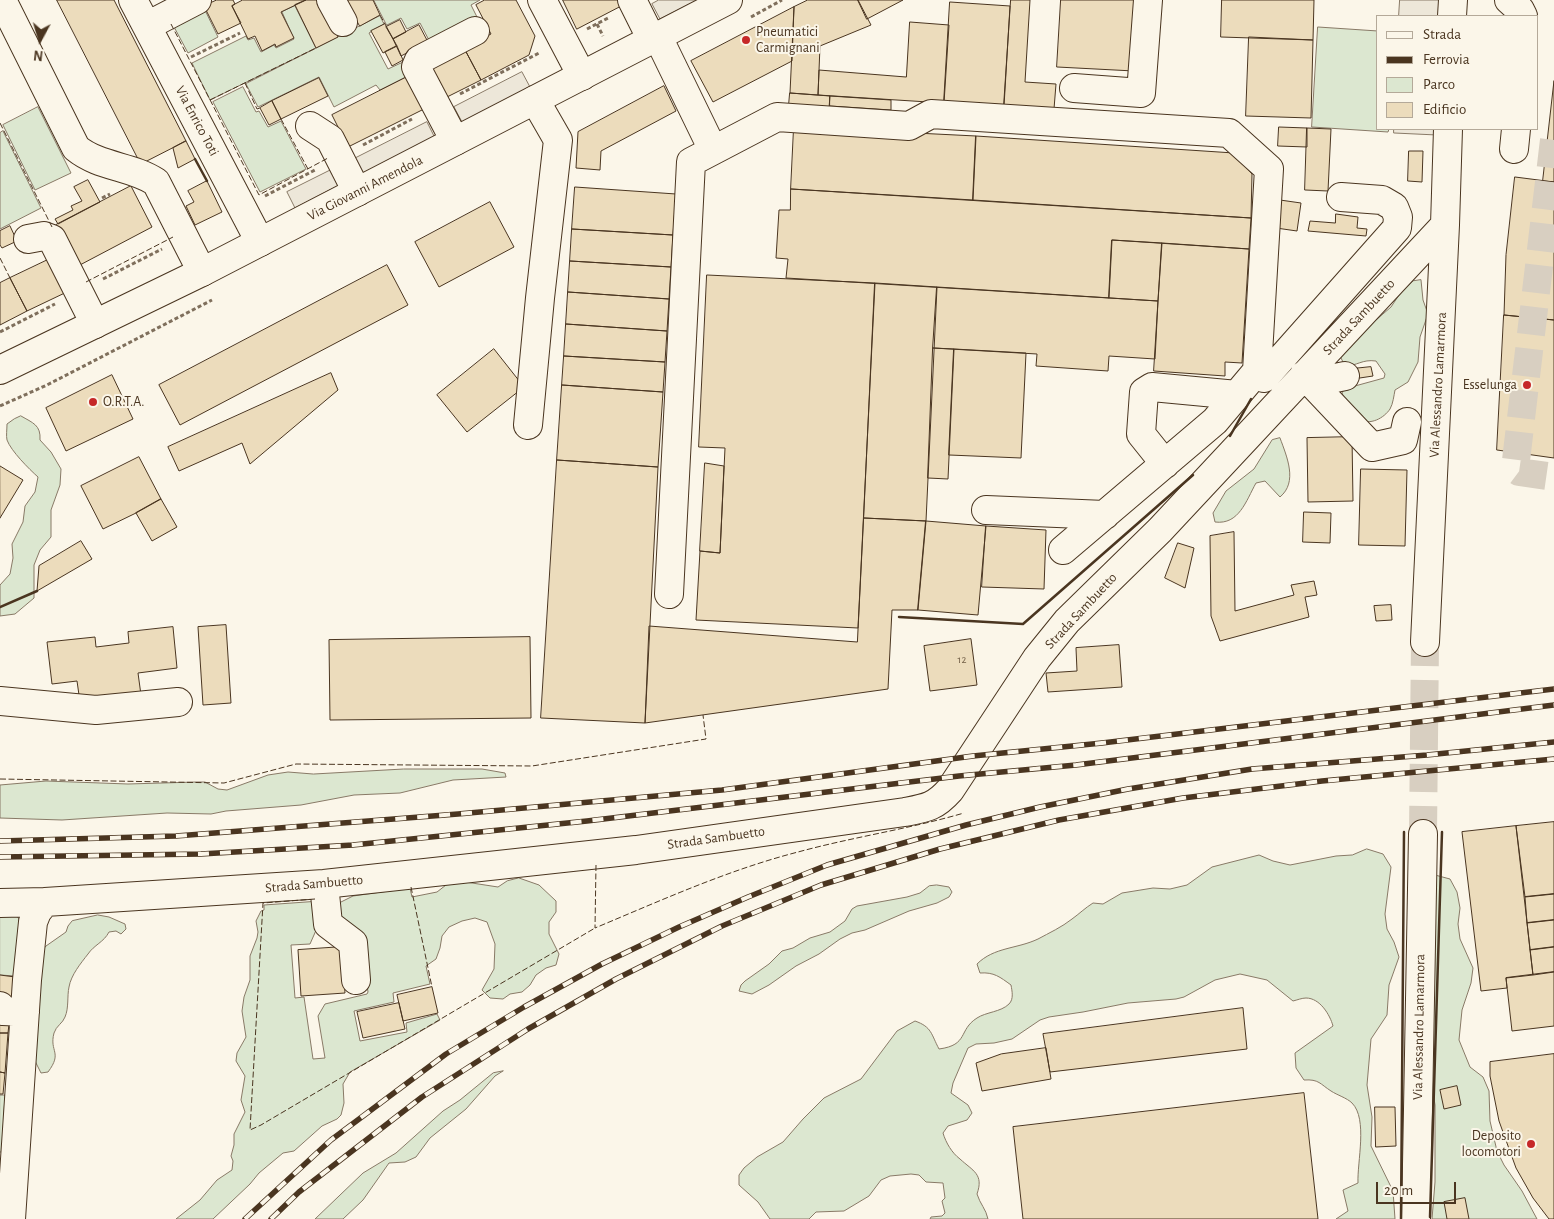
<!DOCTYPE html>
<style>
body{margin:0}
#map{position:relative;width:1554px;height:1219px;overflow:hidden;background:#fbf6e9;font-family:"Alegreya Sans",sans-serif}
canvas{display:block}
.legend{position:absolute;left:1376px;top:15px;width:162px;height:115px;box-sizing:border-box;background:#fbf6e9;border:1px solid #b4a999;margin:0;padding:6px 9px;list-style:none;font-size:15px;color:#4a3520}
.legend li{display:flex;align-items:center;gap:10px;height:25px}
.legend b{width:25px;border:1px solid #b4a999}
.north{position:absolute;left:15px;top:15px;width:50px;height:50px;-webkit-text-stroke:4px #fbf6e9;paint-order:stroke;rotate:186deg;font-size:14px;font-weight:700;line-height:20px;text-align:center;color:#4a3520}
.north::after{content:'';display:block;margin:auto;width:18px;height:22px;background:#4a3520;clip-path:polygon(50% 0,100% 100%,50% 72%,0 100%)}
.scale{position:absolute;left:1376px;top:1182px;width:80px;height:22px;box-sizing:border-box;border:2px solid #4a3520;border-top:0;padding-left:6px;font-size:15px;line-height:18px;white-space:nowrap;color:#4a3520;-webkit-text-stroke:4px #fbf6e9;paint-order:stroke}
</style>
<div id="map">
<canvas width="1554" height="1219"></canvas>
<ul class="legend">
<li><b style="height:6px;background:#fbf6e9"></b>Strada</li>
<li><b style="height:6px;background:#4a3520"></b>Ferrovia</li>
<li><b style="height:14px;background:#dce7d0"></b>Parco</li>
<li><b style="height:14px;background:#ecdcbc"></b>Edificio</li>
</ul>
<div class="north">N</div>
<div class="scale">20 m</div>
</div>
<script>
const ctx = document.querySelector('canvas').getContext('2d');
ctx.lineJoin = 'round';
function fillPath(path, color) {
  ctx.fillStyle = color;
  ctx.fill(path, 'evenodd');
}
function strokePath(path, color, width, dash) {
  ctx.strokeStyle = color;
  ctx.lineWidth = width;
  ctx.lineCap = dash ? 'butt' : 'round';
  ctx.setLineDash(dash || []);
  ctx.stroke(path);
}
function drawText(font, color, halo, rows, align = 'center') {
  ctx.font = font + ' "Alegreya Sans",sans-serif';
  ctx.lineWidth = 4;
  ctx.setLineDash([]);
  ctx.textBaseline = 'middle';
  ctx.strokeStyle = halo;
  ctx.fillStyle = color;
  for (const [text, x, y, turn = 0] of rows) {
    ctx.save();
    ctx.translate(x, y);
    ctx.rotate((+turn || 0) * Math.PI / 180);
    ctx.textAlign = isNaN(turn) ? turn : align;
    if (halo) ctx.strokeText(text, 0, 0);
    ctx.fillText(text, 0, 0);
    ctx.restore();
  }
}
const green = new Path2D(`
 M374,0H480L471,5L479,21L432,46L420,23L407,29L401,18L387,25Z
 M295,6L316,48L210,100L192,63L246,36L248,40L254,38L261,52L274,45L276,48L294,39L282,12Z
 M204,8L218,37L188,53L173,25Z
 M380,16L384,24L369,33L388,69L403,62L410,75L380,90L376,85L334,107L319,77L258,107L246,84Z
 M1318,27L1378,31V129H1389L1388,132L1312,127Z
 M243,87L256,112L259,111L268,127L281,121L306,169L260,192L213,102Z
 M38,107L71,173L35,190L3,125Z
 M3,131L41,208L0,229V133Z
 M1421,280L1423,300L1428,314L1420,337L1418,362L1408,382L1395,390C1394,395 1393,404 1390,409C1384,418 1370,426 1359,419C1351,414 1345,401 1342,393L1344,389L1384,378L1385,374L1376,361C1362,359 1357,366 1345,366L1340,356L1369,326L1391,307L1403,289L1413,281Z
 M21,416C33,423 41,425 40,440L51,452L61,469L60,485L51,510V537L40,550L34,565V598L15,614L0,616V585L10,574L13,558L12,544L23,522L25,506L35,492L38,477C29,469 11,451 7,440C6,436 7,429 7,424L14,419Z
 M1280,438C1287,457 1298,482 1280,497L1265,481L1256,483C1246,501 1239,525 1215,522L1213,513L1226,491L1254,469L1272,440Z
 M404,769H482L505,773L506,777L453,780L400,793L354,795L301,805L226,811L211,814L167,813L62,820L0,818V785L46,781L128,784L196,782H205L218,789L227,790L268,775L288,772L313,774Z
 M1367,849L1383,854L1391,867L1385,914L1387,929L1394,942L1399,957L1389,985L1387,1015L1371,1039L1367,1085L1372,1117L1371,1146L1393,1191L1395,1219H1336L1348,1211L1343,1190L1358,1183C1357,1162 1368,1119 1352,1103C1347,1098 1337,1095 1331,1091C1320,1084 1319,1079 1304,1080L1296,1068L1295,1053L1333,1026C1330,1015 1320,998 1306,998C1302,998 1297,1000 1293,1001L1267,980L1240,974L1215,980L1184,997L1176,999L1128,1003L1083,1012L1049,1017L1040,1020L1012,1039L994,1043L976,1044L968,1048L953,1083L951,1093L968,1105L972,1113L967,1120L948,1126L943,1133C946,1143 952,1153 960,1159C973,1171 984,1174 977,1194C980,1204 986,1209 988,1219H930L931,1217L942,1216L945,1213L942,1201L945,1198L943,1183L926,1182L919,1175L911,1174L890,1176L881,1180L869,1196L844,1211L816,1212L809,1219H770L758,1202L739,1185V1175L744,1168L757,1157L783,1142L803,1119L824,1098L861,1079L897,1031L915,1021C932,1027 931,1034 939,1049C969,1045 958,1030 977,1018C986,1012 1001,1012 1009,1004C1014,999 1012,991 1011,985C1000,977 994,972 980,973L977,964C994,947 1017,949 1038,939C1049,933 1062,927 1072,919C1079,914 1085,908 1093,903L1103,904L1122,893L1153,888L1170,889L1187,885L1212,867L1259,855L1273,861L1290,865L1336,856L1352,855Z
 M1435,875L1450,879L1457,892L1460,908L1458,924L1460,939L1473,968L1471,983L1462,1010L1459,1040L1470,1067L1483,1077L1489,1091L1490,1121L1497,1151L1504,1165L1522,1191L1537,1219H1432L1435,1182V1105L1433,1092L1429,1079Z
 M519,878L539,885L556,901V912L549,922V934L559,954L556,965L546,968L536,975L530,985L522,992L510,994L503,999L490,998L482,990L494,969L495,944L487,922L475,918L462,921L449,927L442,936L440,948L436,959L426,966L430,984L393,993L394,1002L354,1011L360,1041L407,1032L406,1023L437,1014L440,1020L350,1072L343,1084L344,1103L341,1115L337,1119L322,1126L294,1151L283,1153L259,1173L250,1184L213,1219H176L200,1200L217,1180L232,1170L233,1161L231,1156L234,1145V1134L245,1112L241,1100L245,1076L236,1061L237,1053L246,1037L242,1011L244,997L250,980V956L257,938L258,932L256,921L261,911L264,910V905L320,901L321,919L310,944L291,945L295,998L304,997L313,1059L325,1058L318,1016L325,1004L367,994L368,992L361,945L340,924L339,903L353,896L410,888L412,897L437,892L446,885L459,881L498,887L507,881Z
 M937,885L949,887L952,892L949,897L937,903L909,911L865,930L852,933L840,939L819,954L796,966L769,985L752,994L739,991L741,985L745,981L769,964L782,951L793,948L810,938L830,932L845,921L852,909L857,906L907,897L920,893L929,886Z
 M0,913H15L19,919L15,976L0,975Z
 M98,915L109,917L125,924L126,929L121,934L116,931L109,932C104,942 94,945 88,954C81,963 71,975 69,987C67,996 69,1008 65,1017C63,1023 56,1026 54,1033C49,1052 63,1052 48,1072L41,1073L32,1055L38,955L46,946L66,932L68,926L72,921Z
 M503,1071L495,1076L466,1109L430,1138L416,1157L405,1162L389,1163L363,1200L343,1219H315L363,1173L396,1153L443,1111L460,1100L493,1073Z
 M0,1095H5L2,1152H0Z`);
const parking = new Path2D(`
 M659,0H698L660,19L652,4Z
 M1400,0H1443L1442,16H1399Z
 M522,72L530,87L462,122L454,107Z
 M427,122L435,138L357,176L350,161Z
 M1394,129H1437V135L1394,133Z
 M335,168L343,183L295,208L287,192Z`);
const building = new Path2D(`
 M57,0H114L186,141L141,164Z
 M217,0H233L235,4L232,6L241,23L218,34L204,6Z
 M243,0H306L281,12L294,38L276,47L275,44L262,51L255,36L248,39L232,6Z
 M306,0H319L338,37L316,48L295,5Z
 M346,0H373L380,15L360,26Z
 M485,0H516L535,36L529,55L481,80L464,48L491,34L476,5Z
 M563,0H623L625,4L577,29Z
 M808,0H858L871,25L820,46L818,95L790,93L794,7Z
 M858,0H903L867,19Z
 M1011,0H1030L1025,82L1056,84L1054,109L1004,106Z
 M1061,0H1139L1134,71L1057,67Z
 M1222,0H1314L1313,40L1221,37Z
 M950,2L1010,6L1004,106L944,103Z
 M794,7L792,61L713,102L691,61Z
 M400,20L406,32L393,39L386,27Z
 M910,22L949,25L944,103L818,95L819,70L906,77Z
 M385,24L397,46L383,53L371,31Z
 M419,25L428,42L401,56L393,39Z
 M1249,37L1313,40L1311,118L1246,116Z
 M397,46L403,60L392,66L385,52Z
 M464,48L481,80L441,100L425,69Z
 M411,75L428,107L348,147L332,115Z
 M319,78L328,96L281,119L272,101Z
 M1554,81V182L1543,181Z
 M664,86L676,111L601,151L600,170L576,168L578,132Z
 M790,93L830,96L829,108L789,105Z
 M830,96L891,100V110L830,106Z
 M272,101L281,119L269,125L260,108Z
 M794,127L976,136L973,200L791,189Z
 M1279,127L1307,128V147L1278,146Z
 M1307,128L1331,129L1328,191L1305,190Z
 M976,136L1234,153L1252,174L1251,218L973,200Z
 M186,141L195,159L178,168L173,148Z
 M1409,151H1423L1422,182L1408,181Z
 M1515,177L1554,182V320L1504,315L1506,255Z
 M88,180L100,202L58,224L55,219L73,210L71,206L82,201L74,187Z
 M207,181L222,212L195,225L186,206L194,202L188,191Z
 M131,186L152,227L78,266L56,225Z
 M575,187L676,194L673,235L572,229Z
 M791,189L1251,218L1249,249L1112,240L1109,298L786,278L788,259L776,258L779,210H790Z
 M1280,200L1301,203L1297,231L1276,228Z
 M490,202L514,247L439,287L415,242Z
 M1336,214L1358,217L1357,228L1367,229L1366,236L1308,231L1310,221L1335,223Z
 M10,226L17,241L2,248L0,245V231Z
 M572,229L673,235L671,267L570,261Z
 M1112,240L1162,243L1158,301L1109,298Z
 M1162,243L1249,249L1242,363L1225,362V376L1154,371Z
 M54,257L71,290L27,311L10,278Z
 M570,261L671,267L669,299L568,292Z
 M387,265L408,305L180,425L159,385Z
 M707,275L875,283L858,628L696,620L700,551L720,553L725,448L699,447Z
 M10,278L27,311L0,325V283Z
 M875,283L937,287L926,521L864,518Z
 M937,287L1158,301L1155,359L1109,356L1108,371L1036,366L1037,354L933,348Z
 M568,292L669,299L667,331L566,324Z
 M1504,315L1554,320V458L1497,450Z
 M566,324L667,331L665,362L564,356Z
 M933,348L954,349L948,479L928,478Z
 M494,349L524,387L467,432L437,395Z
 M954,349L1026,353L1021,458L949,455Z
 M564,356L665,362L663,392L562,385Z
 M1371,367L1373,376L1353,379L1352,369Z
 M331,373L338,390L250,464L242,443L179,471L168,447Z
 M112,375L133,419L66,451L46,408Z
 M562,385L663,392L658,467L557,460Z
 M1352,437L1353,501L1308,502L1307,438Z
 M139,457L161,499L136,513L103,529L81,486Z
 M557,460L658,467L645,723L541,718Z
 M705,463L724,466L720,553L700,551Z
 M0,466L23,480L0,518Z
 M1361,469L1407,470L1405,546L1359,545Z
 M161,499L177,527L152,541L136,513Z
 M1304,512L1331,513L1330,543L1303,542Z
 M864,518L926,521L918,610H892L888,689L645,723L649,626L857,642Z
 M926,521L986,526L978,615L918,610Z
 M986,526L1046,530L1044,589L982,587Z
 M1234,532L1235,611L1294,595L1291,585L1314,581L1317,595L1305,597L1309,617L1220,641L1211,616L1210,536Z
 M81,541L92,559L37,591L39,566Z
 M1178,543L1194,548L1185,588L1165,578Z
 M1391,605L1392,620L1376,621L1374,606Z
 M226,625L231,703L203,705L198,627Z
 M173,627L177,668L138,673L141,695L80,702L77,681L52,684L47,642L95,637L96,647L129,643L128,632Z
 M530,637L531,718L330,720L329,640Z
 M971,639L977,685L930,691L924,646Z
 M1119,645L1122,687L1048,692L1046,673L1077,671L1076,648Z
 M1554,822V894L1525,897L1516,826Z
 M1516,826L1533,975L1506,978L1507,988L1481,991L1462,832Z
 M1554,894V920L1527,923L1525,897Z
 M1554,920V947L1530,950L1527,923Z
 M342,947L345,993L301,996L298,950Z
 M1554,947V972L1533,975L1530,950Z
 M1554,972V1026L1512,1031L1506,978Z
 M0,975L15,977L14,998L0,997Z
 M432,987L438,1013L403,1021L397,995Z
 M399,1003L405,1029L363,1038L357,1012Z
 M1243,1008L1247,1049L1050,1072L1043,1034Z
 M0,1023L9,1024L8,1033H0Z
 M0,1033H8L5,1073L0,1072Z
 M1046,1048L1051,1079L982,1091L976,1063L1001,1054Z
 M1554,1054V1219H1549L1533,1198L1516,1168L1499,1121L1490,1076V1062Z
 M0,1072L5,1073L3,1094H0Z
 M1457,1086L1461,1105L1444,1109L1440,1090Z
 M1304,1093L1318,1219H1023L1013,1127Z
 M1375,1107H1395L1396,1146L1376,1147Z
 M1465,1198L1469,1219H1447L1444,1202Z`);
const minorTunnel = new Path2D(`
 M1554,140L1515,469L1519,472L1554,477
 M1423,834L1425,642`);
const path = new Path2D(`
 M751,17L782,0
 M597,24L603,36
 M587,29L610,17
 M191,57L240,33
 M460,94L539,53
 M363,145L412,119
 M265,196L315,170
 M102,198L110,194
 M103,279L162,249
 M0,332L55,304
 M0,406L47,385L212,300`);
const minor = new Path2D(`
 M2,0L76,148C99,167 132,166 156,182L202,272
 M133,0L260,242
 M331,0L343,22
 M542,0L582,76
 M632,0L652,40
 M1509,0L1520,10L1523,16
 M1452,16L1453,0
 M147,26L197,0
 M658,37L713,150
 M1074,88L1141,93L1148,0
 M310,126L330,139L357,192
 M455,141L416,67L419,60L475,31
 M1514,149L1516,129
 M28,239L44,236L52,239L95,324
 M1304,375L1372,447L1403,440L1407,422
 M1264,378L1397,228L1398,217L1394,207L1382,200L1341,197
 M1311,383L1345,376
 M528,425L540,298L558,140L535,100
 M1165,464L1141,434L1144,392L1152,387L1237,395
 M986,510L1105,515
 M669,594L691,162L777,117L909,126L931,114L1229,133L1269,169L1257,371L1215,421L1063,550
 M1425,642L1445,225L1448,129
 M0,701L96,710L178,702
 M324,884L328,924L353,943L356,980
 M0,903L45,902
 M0,1006L3,1011L25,1012
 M11,1219L27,980L33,922L37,912L45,902L324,884L636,850L905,812C926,808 935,807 950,790L1037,658L1067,621L1160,530L1445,225
 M1416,1219L1423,834`);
const major = new Path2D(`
 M0,370L202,272L728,0`);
const rail = new Path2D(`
 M0,841L176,836L458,814L722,790L973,756L1102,743L1554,689
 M0,857L201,854L353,845L587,821L959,776L1076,765L1554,705
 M245,1219L331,1140L446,1054L524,1007L602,964L679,927L748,897L827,865L966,825L1040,807L1128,789L1252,769L1427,755L1554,742
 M271,1219L299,1192L422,1097L528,1029L616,979L722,926L821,885L940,849L1059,820L1183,798L1322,781L1554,759`);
const fence = new Path2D(`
 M380,15L385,24
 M171,24L259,195L328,158
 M245,83L257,109L260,108
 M210,100L316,48
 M281,119L308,169
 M0,123L52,227
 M0,258L10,278
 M86,282L173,237
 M0,779L224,783L296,764L532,766L706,739L703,715
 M596,865L595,928C662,900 728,870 798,852C853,837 909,829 964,813
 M411,887L432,987
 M315,899L263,903L250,1130L261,1125L595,928`);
const wall = new Path2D(`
 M195,159L207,181
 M1230,436L1251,399
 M0,607L37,591
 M899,617L1023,624L1193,475
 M1430,1217L1442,832
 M1401,1219L1404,832`);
const markers = [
 [746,40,5,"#c62828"],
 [1527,385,5,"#c62828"],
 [93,402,5,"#c62828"],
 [1531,1144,5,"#c62828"]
];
const numberNames = [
 ["12",962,660]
];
const poiNames = [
 ["Pneumatici",756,32],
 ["Carmignani",756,48],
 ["Esselunga",1517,385,"right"],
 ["O.R.T.A.",103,402],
 ["Deposito",1521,1136,"right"],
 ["locomotori",1521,1152,"right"]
];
const streetNames = [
 ["Via Enrico Toti",197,121,62],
 ["Via Giovanni Amendola",365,188,-27],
 ["Strada Sambuetto",1359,317,-47],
 ["Via Alessandro Lamarmora",1438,385,-87],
 ["Strada Sambuetto",1081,611,-47],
 ["Strada Sambuetto",716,838,-8],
 ["Strada Sambuetto",314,884,-5],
 ["Via Alessandro Lamarmora",1419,1027,-89]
];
fillPath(green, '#dce7d0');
strokePath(green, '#887966', 1);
fillPath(parking, '#ede7d9');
strokePath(parking, '#887966', 1);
fillPath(building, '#ecdcbc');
strokePath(building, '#4a3520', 1);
strokePath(minorTunnel, '#d8cfc1', 28, [28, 14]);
strokePath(minor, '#4a3520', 30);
strokePath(major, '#4a3520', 30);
strokePath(path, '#7f6f5c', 3, [4, 2.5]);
strokePath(minor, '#fbf6e9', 28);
strokePath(major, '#fbf6e9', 28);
strokePath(rail, '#4a3520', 5.5);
strokePath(rail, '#fbf6e9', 4, [11]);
strokePath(fence, '#4a3520', 1, [6, 2.5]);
strokePath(wall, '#4a3520', 2.5);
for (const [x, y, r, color] of markers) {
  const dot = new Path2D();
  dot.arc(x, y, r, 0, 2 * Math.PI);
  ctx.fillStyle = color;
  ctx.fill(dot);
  strokePath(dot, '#fbf6e9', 2);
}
drawText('11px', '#725f47', null, numberNames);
drawText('14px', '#4a3520', '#fbf6e9', poiNames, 'left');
drawText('14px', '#4a3520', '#fbf6e9', streetNames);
</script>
